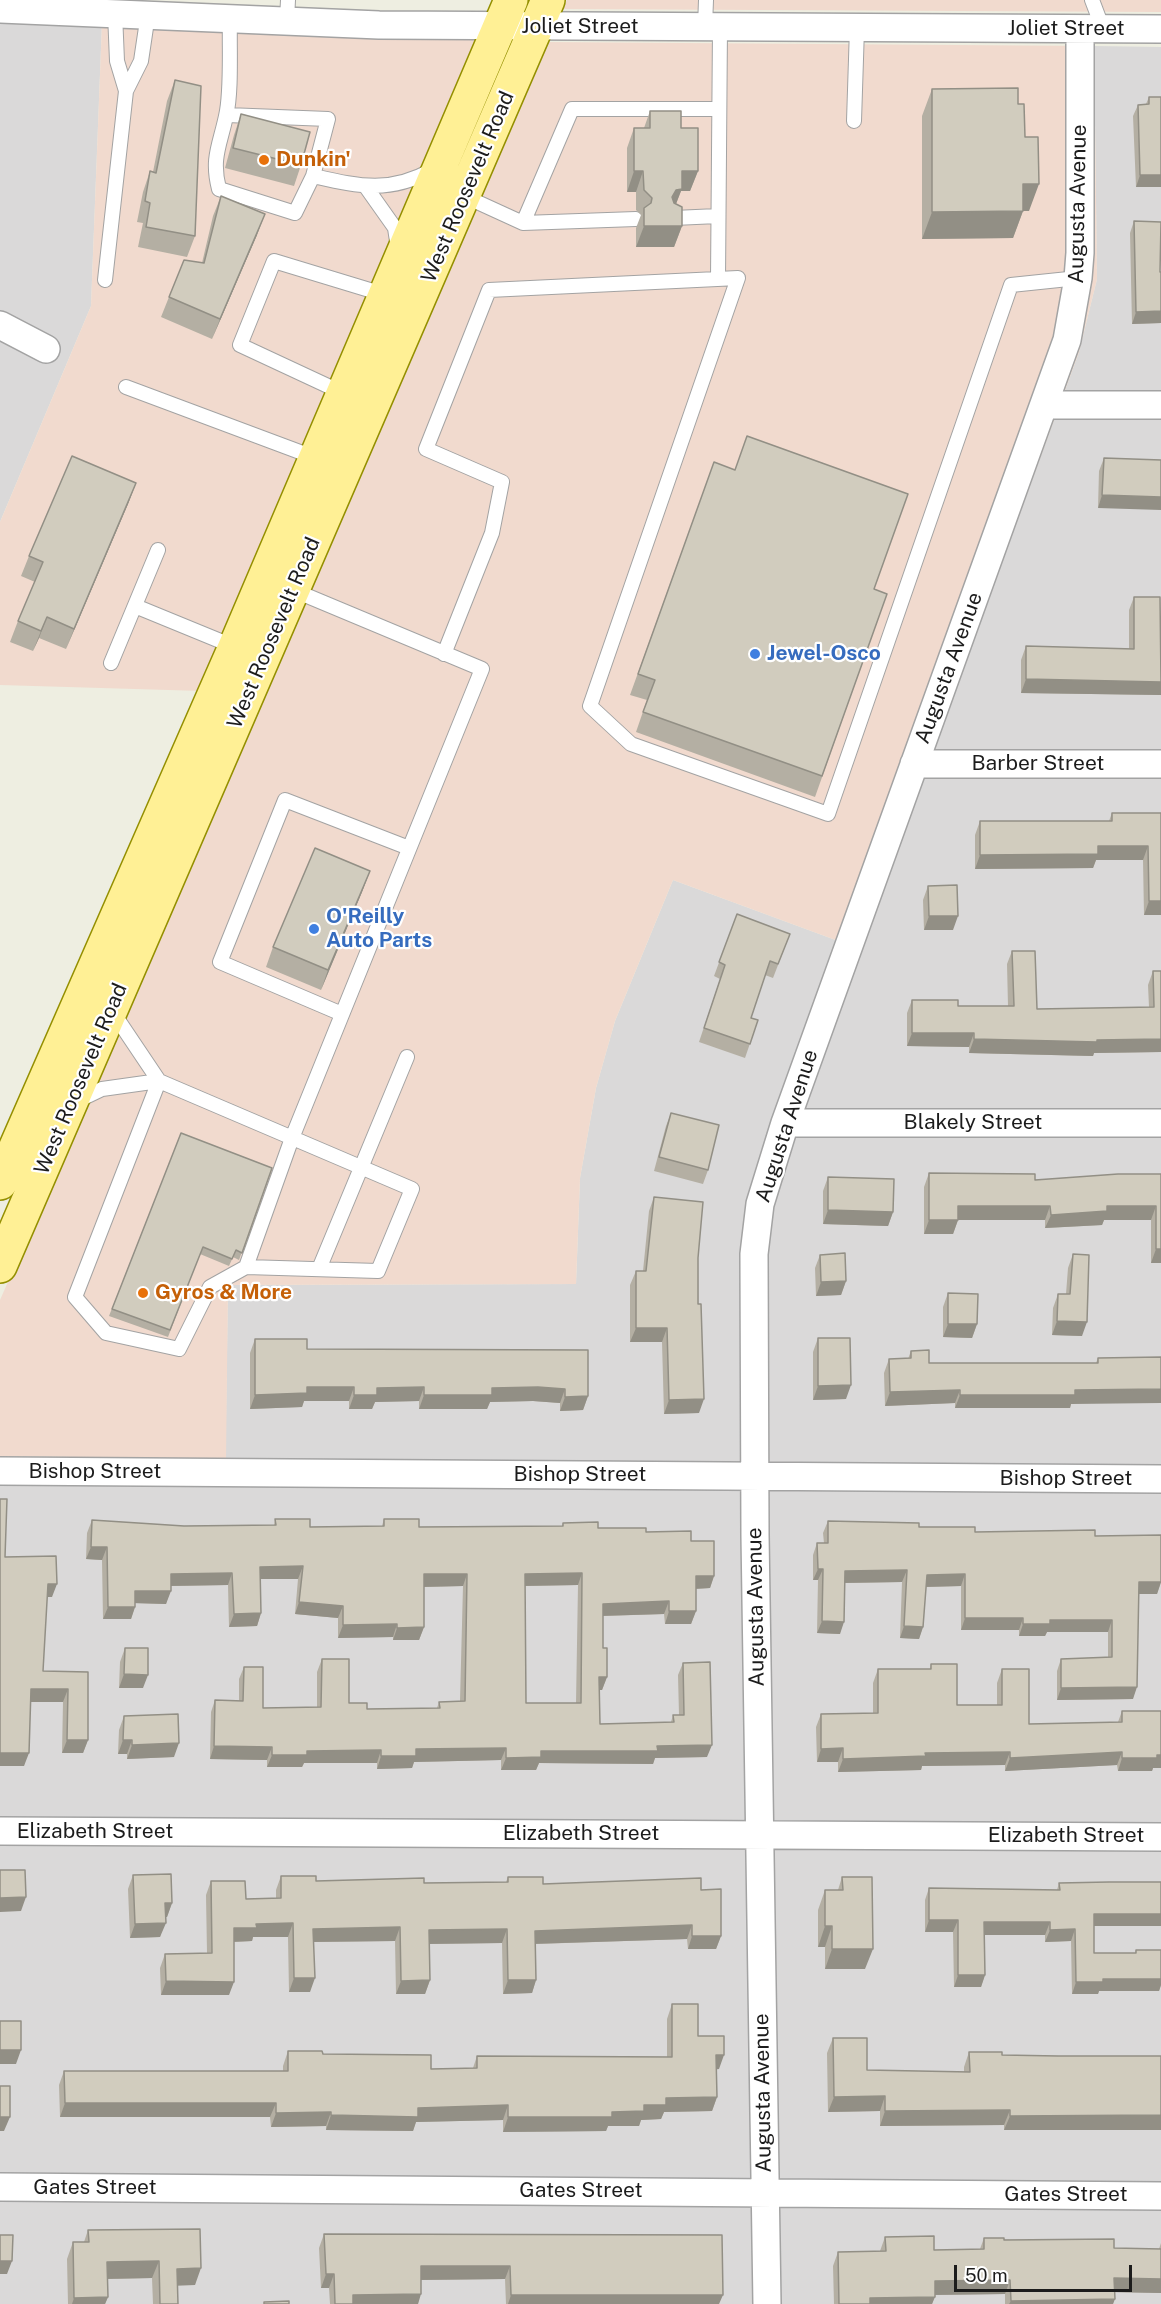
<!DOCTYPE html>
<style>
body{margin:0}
#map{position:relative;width:1161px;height:2304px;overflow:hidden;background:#eeeee1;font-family:"Public Sans",sans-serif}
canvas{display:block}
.scale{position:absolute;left:954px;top:2265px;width:178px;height:27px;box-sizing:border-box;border:3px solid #1c1c1c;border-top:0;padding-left:8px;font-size:18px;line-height:21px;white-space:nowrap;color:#1c1c1c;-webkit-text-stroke:4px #fff;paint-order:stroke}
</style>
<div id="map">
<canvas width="1161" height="2304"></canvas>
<div class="scale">50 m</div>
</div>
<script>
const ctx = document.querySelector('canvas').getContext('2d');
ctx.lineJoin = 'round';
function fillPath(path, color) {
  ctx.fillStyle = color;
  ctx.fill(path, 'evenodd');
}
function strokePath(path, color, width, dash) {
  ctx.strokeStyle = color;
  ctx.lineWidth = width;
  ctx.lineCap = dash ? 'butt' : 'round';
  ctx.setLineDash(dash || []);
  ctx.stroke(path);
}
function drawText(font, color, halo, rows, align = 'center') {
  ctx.font = font + ' "Public Sans",sans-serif';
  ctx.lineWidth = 4.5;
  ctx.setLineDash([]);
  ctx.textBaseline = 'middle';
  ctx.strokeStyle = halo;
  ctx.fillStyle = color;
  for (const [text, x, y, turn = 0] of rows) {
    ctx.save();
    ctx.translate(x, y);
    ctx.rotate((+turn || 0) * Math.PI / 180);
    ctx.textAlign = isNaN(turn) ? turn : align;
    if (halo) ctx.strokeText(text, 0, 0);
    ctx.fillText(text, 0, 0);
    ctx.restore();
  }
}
const residential = new Path2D(`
 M0,22L102,23L91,306L0,522Z
 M1094,46L1161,47V2304H0V1483H225L228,1285L576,1284L580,1178L596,1088L615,1021L673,880L860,949L1079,352L1097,279Z`);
const commercial = new Path2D(`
 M567,0H1161V12L563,9Z
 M102,23L481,34L202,691L0,685V522L91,306Z
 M544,42L1094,46L1097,279L1079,352L860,949L673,880L615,1021L596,1088L580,1178L576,1284L228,1285L226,1459L0,1456V1300L255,718Z`);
const lane = new Path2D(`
 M1092,0L1103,29
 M115,13L117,61L126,91L141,61L148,14
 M287,20L288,0
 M705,27L706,0
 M227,115L328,119L313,176L295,213L219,189C211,158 220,145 226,116C232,91 229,45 230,18
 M854,121L857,28
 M313,176C358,186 389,194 432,170
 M366,187L395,228L398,248
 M464,196L523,223L572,109H719
 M674,218L718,216
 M523,223L636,219
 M718,279L720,27
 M105,280L126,91
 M126,387L316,458
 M343,393L240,345L274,261L386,295
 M135,606L235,647
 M444,654L492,533L502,482L426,449L489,290L738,278L590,706L631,744L828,814L1011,285L1078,278
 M111,663L158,550
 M342,1014L220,962L285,800L409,848
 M159,1081L412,1189L378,1271L246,1267L210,1287L179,1349L106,1333L75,1297Z
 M77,1101L102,1089L159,1081L112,1011
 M246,1267L292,1138L482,669L293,590
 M319,1269L407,1057`);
const street = new Path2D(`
 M0,9L379,25L1161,29
 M0,325L46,349
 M1045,405H1161
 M914,764H1161
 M785,1123H1161
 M0,1471L1161,1479
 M0,1831L1161,1837
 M0,2187L1161,2196
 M767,2304L755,1535L754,1254L760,1204L785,1123L1067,340L1078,278L1080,253V29`);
const primary = new Path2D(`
 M0,1183L235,647L511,0
 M0,1266L548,0`);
const wall = new Path2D(`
 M175,80L195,236L187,257L138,247L143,223L137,222L143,192L150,171L153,172L167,101Z
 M932,89L1018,104L1025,137L1029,211H1023L1013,238L922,239V116Z
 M1149,97L1161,187H1136L1133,116L1138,105L1146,104Z
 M650,111L681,128L698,171L690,191H681L676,204L682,226L674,247H636V228L641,215L636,210V192H627V148L634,128H644Z
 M241,114L301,165L294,186L225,168L234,135Z
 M221,196L257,235L212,339L161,317L169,297L202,263L213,216Z
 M1134,221L1160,272H1161V323L1132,324L1130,233Z
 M1104,458L1161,460L1098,508L1099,471Z
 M714,462L874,589L887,594L815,797L636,732L647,700L630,695Z
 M136,483L128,504L66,649L39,638L33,651L10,642L18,621L35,582L21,576L29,556Z
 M1134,597L1161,649V695L1021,693V660L1026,646L1129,649V610Z
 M1112,813H1161V915H1144L1143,860H1096L1093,868L975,869V835L980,821H1109Z
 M370,871L362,892L321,990L266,967L273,947Z
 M928,886L953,930H924L923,900Z
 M737,914L790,934L773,978L765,975L751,1018L758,1020L745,1058L699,1042L720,979L714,976Z
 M1012,951L1037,1009L1149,1007L1148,985L1153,971H1161V1052L1094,1053L1093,1056L969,1053V1047L907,1046V1013L912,1000L958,1006H1008L1007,964Z
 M671,1113L708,1170L703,1184L654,1171L666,1126Z
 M181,1133L272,1168L239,1260L233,1257L229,1266L200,1254L168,1337L109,1316Z
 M929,1173L1035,1180L1161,1174V1263H1151V1220H1104L1102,1225L1045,1228V1220H958L953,1234H924V1187Z
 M828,1177L893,1212L888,1226L823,1224V1191Z
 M654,1197L698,1258L699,1413L664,1414L662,1342H630V1285L636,1271H643L649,1211Z
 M1073,1254L1082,1336L1052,1335L1053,1308L1058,1294H1066L1068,1268Z
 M820,1255L846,1281L841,1295L816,1296L815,1268Z
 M948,1293L977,1324L972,1338L943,1337V1307Z
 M818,1338L846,1399L813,1400V1352Z
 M255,1339L307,1349L588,1350V1396L583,1410L560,1411V1403L533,1401L490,1402L487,1409H419V1401L375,1402L372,1409H349V1401H304L302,1407L250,1409V1353Z
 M911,1351L929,1363H1096L1098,1358L1161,1357L1071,1404L1070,1408H955V1403L885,1406L884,1373L889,1359H908Z
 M275,1519L310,1527L382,1526L384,1519L419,1527L562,1526L563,1523L598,1528L646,1532L691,1541L714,1576L710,1588L696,1589V1611L691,1624H665L664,1614L603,1616V1648L607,1677L602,1690H600V1724L671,1722L673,1715H679L678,1675L683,1663L707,1757L655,1758L653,1764L539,1763L536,1770H501V1760L414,1762L412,1768L377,1769V1763H304L302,1767H267V1760L210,1759L211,1712L215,1700L239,1701V1679L244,1667L263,1708L317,1707V1672L322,1659L349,1703L367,1709L437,1708L439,1702L460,1701L463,1586L424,1587V1627L419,1640H393V1637L338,1638V1618L295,1614L298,1579H260L261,1613L257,1626L229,1627L228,1585L171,1586L166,1604L135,1603V1607L131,1619H103L102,1560L86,1559L87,1533L92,1520L184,1526L274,1525ZM578,1585L576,1703H526L525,1586Z
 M828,1521L975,1532L1095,1536L1161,1582L1157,1594H1139L1133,1699L1057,1700V1671L1061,1659L1108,1657V1632H1047L1045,1636H1019V1630H961V1586L926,1587L923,1627L919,1639L900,1638L902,1582L844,1583L840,1634L817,1633L818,1580H813V1555L817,1543H824L823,1533Z
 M5,1557L52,1597H47L43,1671L88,1672V1740L83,1753H62L63,1702H30L24,1766Z
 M125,1648L143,1688H119L120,1662Z
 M931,1664L957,1705H997V1683L1002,1669L1029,1724L1118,1722L1122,1711L1153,1768L1152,1771H1118L1117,1765L1005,1771V1765L922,1766L921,1770L838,1772V1762H817L816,1727L821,1714L873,1713V1683L878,1669H930Z
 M124,1716L174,1757L127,1759V1754H118L119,1730Z
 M133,1875L172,1903L167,1917H165L160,1937L130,1938L128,1889Z
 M281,1876L316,1881L424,1883L506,1882L508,1877L543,1884L701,1890L721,1936L716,1949H688L687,1939L535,1944L536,1980L532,1993L503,1994L502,1943L429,1944L430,1980L425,1994H396L395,1941L314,1942L310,1992H289L288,1937H253L252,1941L234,1942L229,1995H161L160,1968L165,1954L207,1953L206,1895L211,1881L246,1899L276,1898V1890Z
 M842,1877L865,1969H825V1947H818V1910L825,1890H838Z
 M1059,1883L1161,1926H1094V1953H1135L1136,1950H1161V1985L1159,1991H1099L1098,1994H1072L1071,1941L1045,1942V1935H984L985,1975L981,1987H954L953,1932H925V1900L929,1888L1057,1890Z
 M672,2004L698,2036L719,2069H716L717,2097L712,2111L664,2112L661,2119L641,2120L639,2126H608L606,2131L503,2132V2120L416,2122L413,2131L326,2130V2126L271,2127L270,2117H60L59,2085L64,2071H283V2066L288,2051L323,2054L431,2069L473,2068L477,2056L667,2057V2019Z
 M833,2038L867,2070L964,2072V2067L969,2052L1002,2055L1058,2056H1161V2130H1004V2125L880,2126V2111L828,2112L827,2053Z
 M200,2229L195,2285H177L178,2304H153L152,2278L108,2279V2297L105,2304H68L67,2259L73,2242H84L88,2230Z
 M324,2234L722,2235L719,2304H506L505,2279L421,2280L418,2304H330L329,2288H321L319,2248Z
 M885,2237L934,2250L980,2249L984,2238L1114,2248L1159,2249L1161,2243V2293L1115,2292L1113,2304H1005V2294L935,2295L932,2304H834L833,2266L838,2252L880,2251Z`);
const shadedWall = new Path2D(`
 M634,171H643L636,192H627Z
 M682,171H698L690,191H681L674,209L665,218Z
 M1140,175H1161V187H1136Z
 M1023,184H1039L1029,211H1013Z
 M1023,211L1013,238L922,239L932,212Z
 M265,214L257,235L212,339L220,319Z
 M644,226H682L674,247H636Z
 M1161,311V323L1132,324L1136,312Z
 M136,483L128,504L66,649L74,629Z
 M1102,495L1161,497V510L1098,508Z
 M47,617L39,638L33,651L41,631Z
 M1026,679L1161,682V695L1021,693Z
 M1098,846H1148L1143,860H1096L1093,868L975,869L980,855Z
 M370,871L362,892L321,990L328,970Z
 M1149,901H1161V915H1144Z
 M929,916H958L953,930H924Z
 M912,1033H974L969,1047L907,1046Z
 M974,1039H1161V1052L1094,1053L1093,1056L969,1053Z
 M958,1206H1050L1045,1220H958L953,1234H924L929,1220Z
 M1107,1206H1156L1151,1220H1104L1102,1225L1045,1228L1051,1215Z
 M828,1210L893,1212L888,1226L823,1224Z
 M1156,1249H1161V1263H1151Z
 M846,1281L841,1295L816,1296L821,1282Z
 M1057,1321L1087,1322L1082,1336L1052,1335Z
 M948,1324H977L972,1338L943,1337Z
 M636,1328H667L662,1342H630Z
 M851,1385L846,1399L813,1400L818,1386Z
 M307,1387H354L349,1401H304L302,1407L250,1409L255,1395Z
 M424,1387L419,1401L375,1402L372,1409H349L354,1395L377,1388Z
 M538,1387L565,1389L560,1403L533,1401L490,1402L487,1409H419L424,1395L492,1388Z
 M1161,1389V1403L1071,1404L1070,1408H955L960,1395L1075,1390Z
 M960,1390L955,1403L885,1406L890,1392Z
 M588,1396L583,1410L560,1411L565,1397Z
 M704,1399L699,1413L664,1414L669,1400Z
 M91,1547H107L102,1560L86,1559Z
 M303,1566L298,1579H255L260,1567Z
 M818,1569H823L818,1580H813Z
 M907,1570L902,1582L840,1583L845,1571Z
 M232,1573L228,1585L167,1586L171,1574Z
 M582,1573L578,1585L520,1586L525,1574Z
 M424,1574H467L463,1586L419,1587Z
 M965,1574L961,1586L922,1587L927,1575Z
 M696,1576H714L710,1588L691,1589Z
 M1139,1582H1161L1157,1594H1135Z
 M48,1584H57L52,1597H43Z
 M135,1591H171L166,1604L131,1603Z
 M669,1601L664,1614L598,1616L603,1604Z
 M299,1602L343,1606L338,1618L295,1614Z
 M108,1607H135L131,1619H103Z
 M669,1611H696L691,1624H665Z
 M261,1613L257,1626L229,1627L234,1614Z
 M965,1618H1023L1019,1630H961Z
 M1050,1620H1112L1108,1632H1047L1045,1636H1019L1023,1624Z
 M822,1621L844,1622L840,1634L817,1633Z
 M397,1624L393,1637L338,1638L343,1625Z
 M904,1626L923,1627L919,1639L900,1638Z
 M424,1627L419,1640H393L397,1628Z
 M124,1674L148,1675L143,1688H119Z
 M599,1677H607L602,1690H595Z
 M1137,1687L1133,1699L1057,1700L1061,1688Z
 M31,1689H68L63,1702H26Z
 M67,1740H88L83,1753H62Z
 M123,1740H132L127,1754H118Z
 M179,1743L174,1757L127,1759L132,1745Z
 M712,1745L707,1757L655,1758L653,1764L539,1763L536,1770H501L506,1758L541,1751L657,1746Z
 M214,1746L272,1747L267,1760L210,1759Z
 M506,1748L501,1760L414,1762L412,1768L377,1769L381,1756L416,1749Z
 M843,1748L838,1762H817L821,1749Z
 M381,1750L377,1763H304L302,1767H267L272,1755L307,1751Z
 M1010,1752L1005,1765L922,1766L921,1770L838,1772L843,1759L925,1753Z
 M1122,1752L1117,1765L1005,1771L1010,1758Z
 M0,1753H29L24,1766H0Z
 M1157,1755H1161V1768H1153L1152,1771H1118L1122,1758Z
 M26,1897L21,1911L0,1912V1898Z
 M165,1903H172L167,1917H160Z
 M1094,1914H1161V1926H1089Z
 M929,1920H958L953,1932H925Z
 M984,1922H1050L1045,1935H980Z
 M166,1923L160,1937L130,1938L135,1924Z
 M293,1923L288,1937H253L252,1941L229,1942L234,1928L256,1924Z
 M692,1925L687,1939L530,1944L535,1931Z
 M825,1926H832L825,1947H818Z
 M400,1927L395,1941L308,1942L313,1929Z
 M507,1929L502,1943L424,1944L429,1930Z
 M1075,1929L1071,1941L1045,1942L1050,1930Z
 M692,1936H721L716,1949H688Z
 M832,1949H873L865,1969H825Z
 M958,1975H985L981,1987H954Z
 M294,1978H315L310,1992H289Z
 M1103,1979H1161V1985L1159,1991H1099L1098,1994H1072L1076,1982Z
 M430,1980L425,1994H396L401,1981Z
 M508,1980H536L532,1993L503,1994Z
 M166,1981L234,1982L229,1995H161Z
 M0,2050H21L16,2064H0Z
 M716,2055H724L719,2069L711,2070Z
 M885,2096L880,2111L828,2112L834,2097Z
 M717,2097L712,2111L664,2112L661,2119L641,2120L639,2126H608L606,2131L503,2132L508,2117L612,2112L644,2105L666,2098Z
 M65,2103H276L270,2117H60Z
 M508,2105L503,2120L416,2122L413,2131L326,2130L331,2115L418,2108Z
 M1010,2110L1004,2125L880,2126L885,2111Z
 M331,2112L326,2126L271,2127L276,2113Z
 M1161,2115V2130H1004L1010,2116Z
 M0,2117H10L4,2131H0Z
 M0,2261H12L7,2274H0Z
 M159,2261L152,2278L101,2279L107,2262Z
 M421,2266H510L505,2279L416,2280Z
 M201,2268L195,2285L170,2286L177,2269Z
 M326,2274H334L329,2288H321Z
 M1114,2278L1161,2279V2293L1109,2292Z
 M1010,2280L1005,2294L930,2295L935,2281Z
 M421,2294L418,2304H350L353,2295Z
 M511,2295H723L719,2304H508Z
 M108,2297L105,2304H72L74,2298Z
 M935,2297L932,2304H868L870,2298Z
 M1115,2299L1113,2304H1009L1011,2301Z`);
const building = new Path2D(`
 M175,80L201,86L195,236L146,227L150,203L145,201L150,171L156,173Z
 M1018,88V104H1024L1025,137H1038L1039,184H1023V211L932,212V89Z
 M1149,97H1161V175H1140L1138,105L1149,104Z
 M650,111H681V128H698V171H682V189L676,190L672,197L674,203L682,207V226H644V208L651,203L652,198L644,190L643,171H634V128H650Z
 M241,114L310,132L301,165L233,148Z
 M221,196L265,214L220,319L169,297L184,260L204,263Z
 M1134,221L1161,222L1160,272H1161V311L1136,312Z
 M747,436L908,494L874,589L887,594L822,776L643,712L655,680L638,674L714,462L735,470Z
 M72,456L136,483L74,629L47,617L41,631L18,621L43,562L29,556Z
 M1104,458L1161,460V497L1102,495Z
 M1134,597H1160L1161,682L1026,679V646L1134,649Z
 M1112,813H1161V901H1149L1148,846H1098V854L980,855V821H1112Z
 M315,848L370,871L328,970L273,947Z
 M957,885L958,916H929L928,886Z
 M737,914L790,934L778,964L770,961L751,1018L758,1020L750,1044L704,1028L725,965L719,962Z
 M1012,951H1035L1037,1009L1154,1007L1153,971H1161V1039L1097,1040V1042L974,1039V1033H912V1000H958V1006H1014Z
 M671,1113L719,1125L708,1170L659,1157Z
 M181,1133L272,1168L242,1253L236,1250L232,1259L203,1247L170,1330L112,1309Z
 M929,1173L1035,1174V1180L1118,1174H1161V1249H1156V1206H1107V1211L1051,1215L1050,1206H958V1220H929Z
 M828,1177L894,1179L893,1212L828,1210Z
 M654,1197L703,1202L698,1258V1304H701L704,1399L669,1400L667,1328H636V1271H646Z
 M845,1253L846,1281L821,1282L820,1255Z
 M1073,1254L1089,1255L1087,1322L1057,1321L1058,1294H1070Z
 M948,1293L978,1294L977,1324H948Z
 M818,1338H850L851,1385L818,1386Z
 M255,1339H307V1349L588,1350V1396L565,1397V1389L538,1387L492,1388V1395H424V1387L377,1388V1395H354V1387H307V1393L255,1395Z
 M929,1350V1363H1098V1358L1161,1357V1389L1075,1390V1395H960V1390L890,1392L889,1359L911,1358V1351Z
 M0,1499H7L5,1557L56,1556L57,1584H48L43,1671L88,1672V1740H67L68,1689H31L29,1753H0Z
 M275,1519H310V1527L384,1526V1519H419V1527L563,1526V1523L598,1522V1528H646V1532L691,1531V1541H714V1576H696V1611H669V1601L603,1604V1648H607V1677H599L600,1724L674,1722L673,1715H684L683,1663L710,1662L712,1745L657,1746L658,1751H541V1757L506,1758V1748L416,1749V1756H381V1750L307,1751V1755H272V1747L214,1746L215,1700L243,1701L244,1667H263V1708L321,1707L322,1659H349V1703H367V1709L440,1708L439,1702L465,1701L467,1574H424V1627L397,1628V1624L343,1625V1606L299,1602L303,1566L260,1567L261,1613L234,1614L232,1573L171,1574V1591H135V1607H108L107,1547H91L92,1520L184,1526L276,1525ZM582,1573L581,1703H526L525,1574Z
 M828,1521L919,1523V1527H975V1532L1095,1530V1536L1161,1535V1582H1139L1137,1687L1061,1688V1659L1112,1657V1620H1050V1624H1023V1618H965V1574L927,1575L923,1627L904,1626L907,1570L845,1571L844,1622L822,1621L823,1569H818L817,1543H828Z
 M125,1648H148V1675L124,1674Z
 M931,1664H957V1705H1002V1669H1029V1724L1122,1722V1711H1161V1755H1157V1758H1122V1752L1010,1758V1752L925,1753L926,1756L843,1759V1748L821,1749V1714L878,1713V1669H931Z
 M178,1714L179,1743L132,1745V1740H123L124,1716Z
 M0,1870H25L26,1897L0,1898Z
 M171,1874L172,1903H165L166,1923L135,1924L133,1875Z
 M281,1876H316V1881L424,1878V1883L508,1882V1877H543V1884L701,1878V1890L721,1889V1936H692V1925L535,1931L536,1980H508L507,1929L429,1930L430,1980L401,1981L400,1927L313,1929L315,1978H294L293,1923L256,1924L257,1928H234V1982L166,1981L165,1954L212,1953L211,1881H245L246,1899L281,1898Z
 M842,1877H872L873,1949H832V1926H825V1890H843Z
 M1109,1882H1161V1914H1094V1953H1136V1950H1161V1979H1103V1982H1076L1075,1929L1050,1930V1922H984L985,1975H958V1920H929V1888L1060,1890L1059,1883Z
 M672,2004H698V2036H724V2055H716L717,2097L666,2098V2105H644V2111L612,2112V2117H508V2105L418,2108V2117L331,2115V2112L276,2113V2103H65L64,2071H288V2051H322L323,2054L431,2055V2069L477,2068V2056L672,2057Z
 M0,2021H21V2050H0Z
 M833,2038H867V2070L970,2072L969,2052H1002V2055L1058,2056H1161V2115L1010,2116V2110L885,2111V2096L834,2097Z
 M0,2086H10V2117H0Z
 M200,2229L201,2268L177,2269L178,2304H160L159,2261L107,2262L108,2297L74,2298L73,2242H89L88,2230Z
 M324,2234L722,2235L723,2295H511L510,2266H421V2294L353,2295V2304H335L334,2274H326Z
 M0,2235H13L12,2261H0Z
 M934,2236V2250L984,2249V2238H1004V2240L1114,2239V2248L1161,2249V2279L1114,2278L1115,2299L1011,2301L1010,2280L935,2281V2297L870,2298V2304H839L838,2252L886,2251L885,2237Z
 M289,2301V2304H264V2302Z`);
const markers = [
 [264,160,6,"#e8710a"],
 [755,654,6,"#3f7fe0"],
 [314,929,6,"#3f7fe0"],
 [143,1293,6,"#e8710a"]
];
const streetNames = [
 ["Joliet Street",580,27],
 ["Joliet Street",1066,29],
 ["West Roosevelt Road",468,187,-67],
 ["Augusta Avenue",1078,204,-89],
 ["West Roosevelt Road",274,633,-67],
 ["Augusta Avenue",949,668,-70],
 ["Barber Street",1038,764],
 ["West Roosevelt Road",81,1079,-67],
 ["Blakely Street",973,1123],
 ["Augusta Avenue",787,1126,-72],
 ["Bishop Street",95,1472],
 ["Bishop Street",580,1475],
 ["Bishop Street",1066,1479],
 ["Augusta Avenue",756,1607,-91],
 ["Elizabeth Street",95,1832],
 ["Elizabeth Street",581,1834],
 ["Elizabeth Street",1066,1836],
 ["Augusta Avenue",763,2093,-91],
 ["Gates Street",95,2188],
 ["Gates Street",581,2191],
 ["Gates Street",1066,2195]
];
const foodNames = [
 ["Dunkin'",276,160],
 ["Gyros & More",155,1293]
];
const shopNames = [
 ["Jewel-Osco",767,654],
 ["O'Reilly",326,917],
 ["Auto Parts",326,941]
];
fillPath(residential, '#dad9d9');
fillPath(commercial, '#f1dace');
strokePath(lane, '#a3a3a3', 16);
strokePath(street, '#a3a3a3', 30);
strokePath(primary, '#948f00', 36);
strokePath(lane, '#fff', 14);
strokePath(street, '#fff', 27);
strokePath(primary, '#fff095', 33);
fillPath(wall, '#b4afa3');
fillPath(shadedWall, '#928f85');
fillPath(building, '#d1ccbe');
strokePath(building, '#928f85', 1.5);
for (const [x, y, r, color] of markers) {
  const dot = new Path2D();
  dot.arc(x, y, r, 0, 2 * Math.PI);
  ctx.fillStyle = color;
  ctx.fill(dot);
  strokePath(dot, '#fff', 2);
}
drawText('21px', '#1c1c1c', '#fff', streetNames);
drawText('bold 21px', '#c56008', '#fff', foodNames, 'left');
drawText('bold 21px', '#366cbe', '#fff', shopNames, 'left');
</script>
